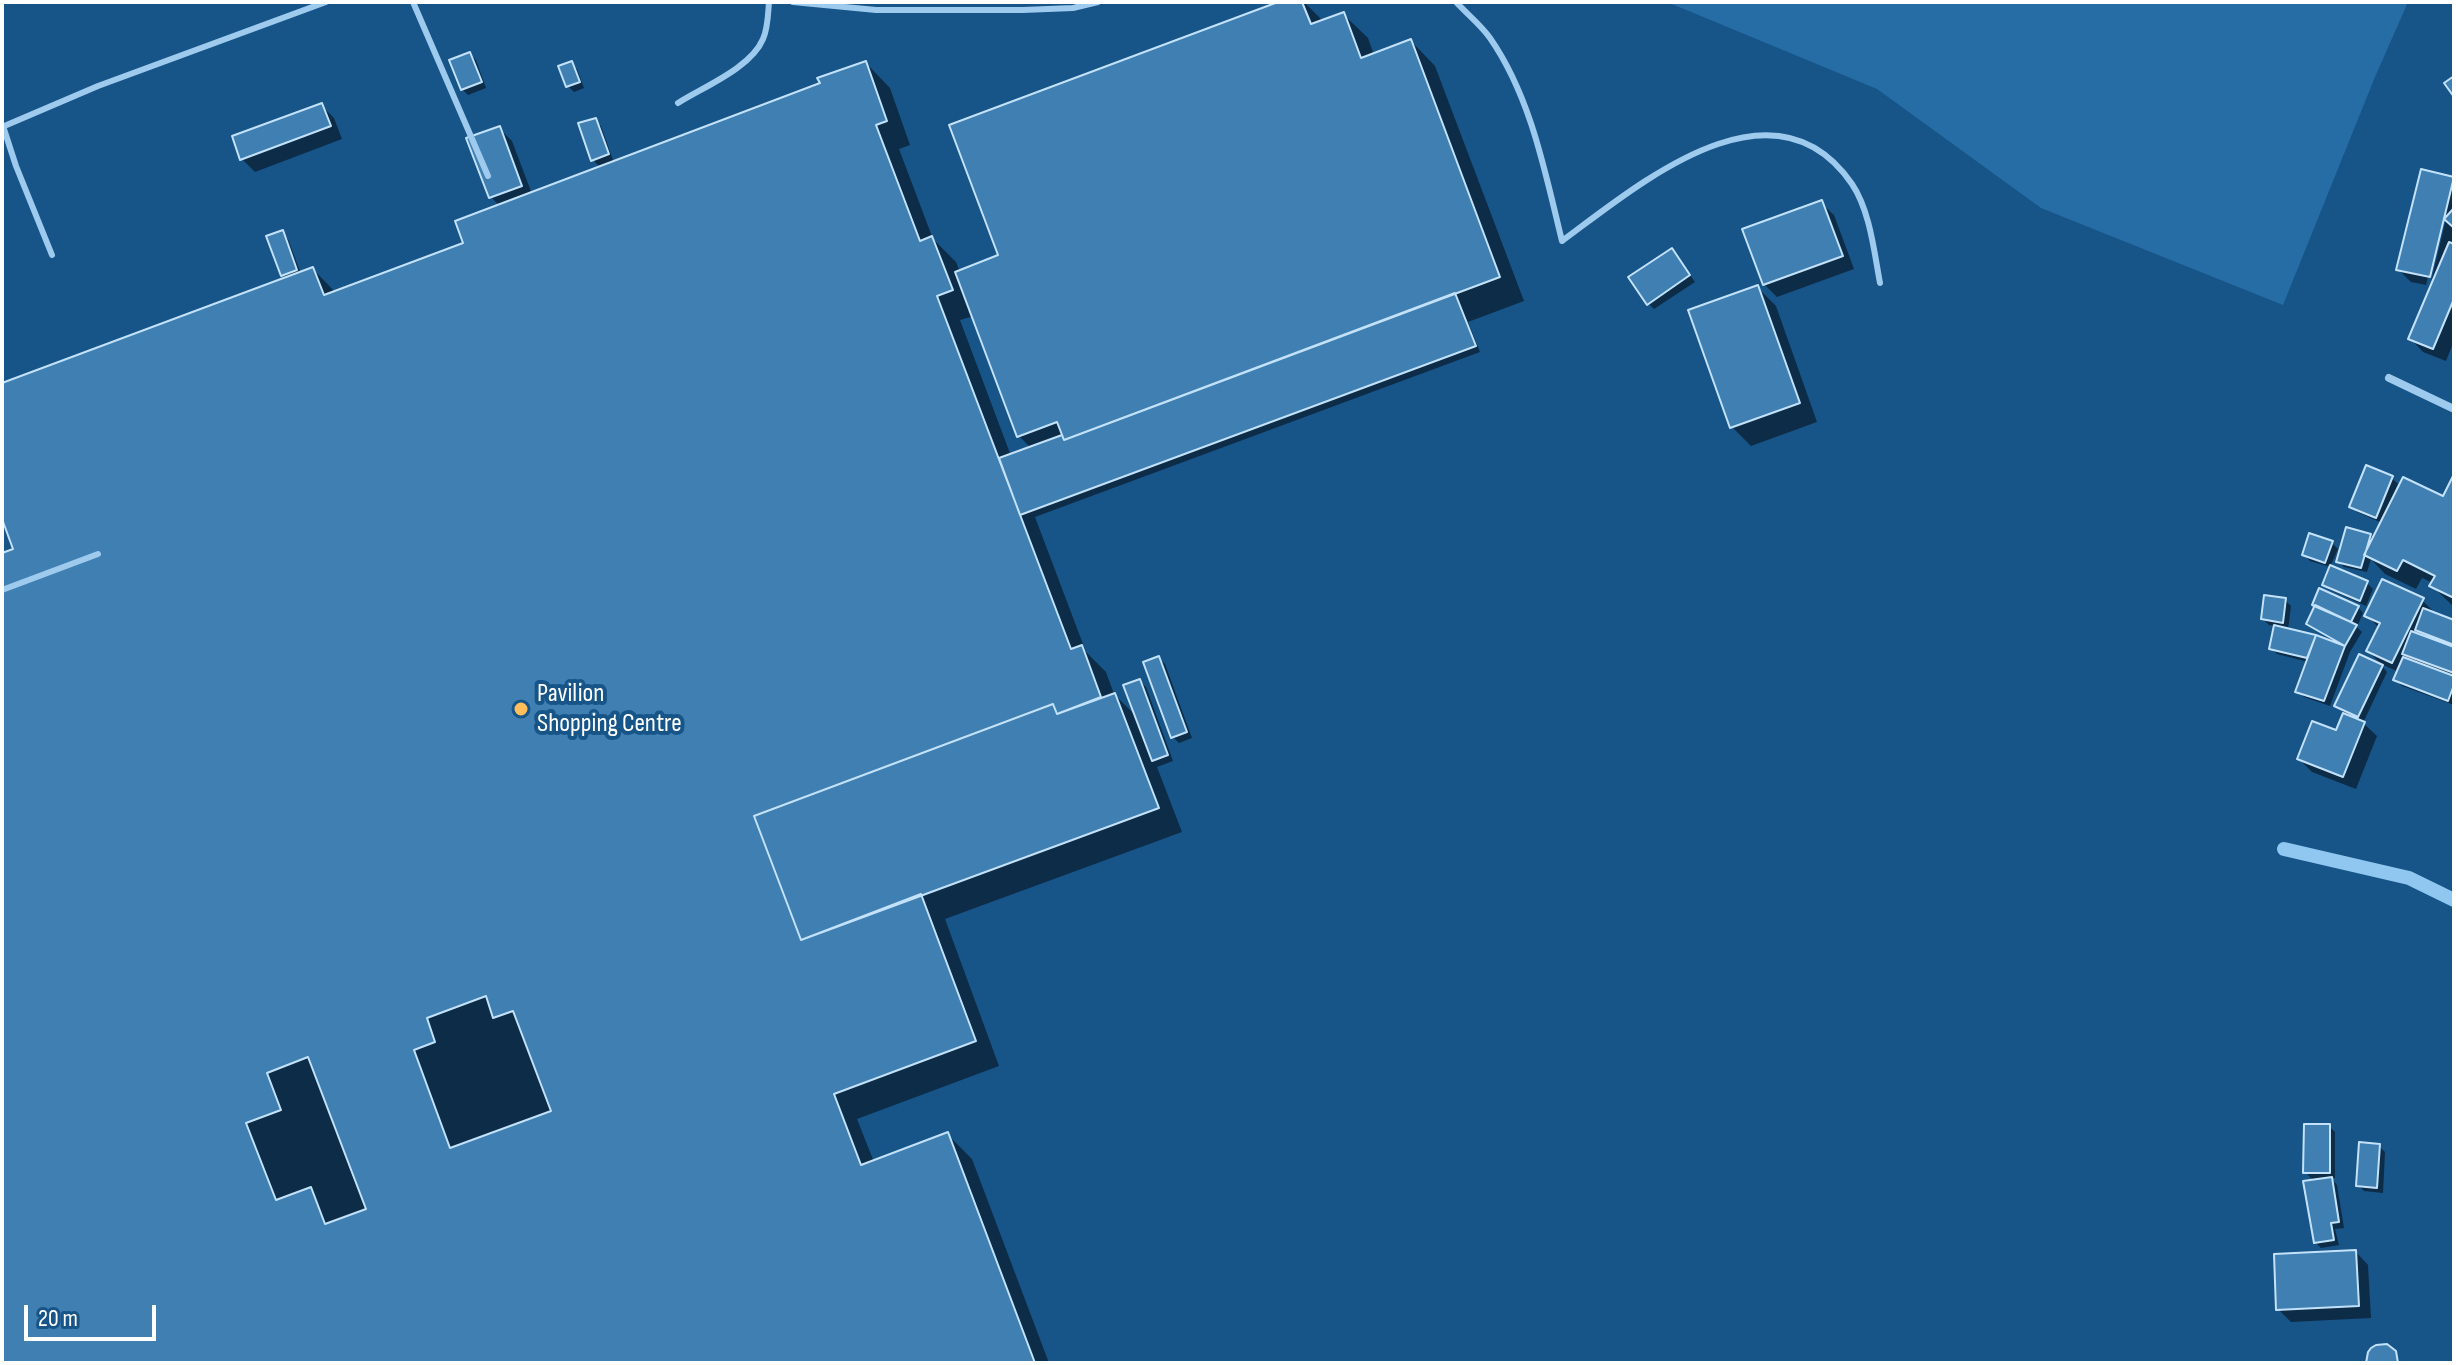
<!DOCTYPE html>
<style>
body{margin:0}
#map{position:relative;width:2456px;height:1365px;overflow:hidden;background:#175488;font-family:"Sofia Sans Condensed",sans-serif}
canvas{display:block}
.frame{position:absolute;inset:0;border:4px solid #fff;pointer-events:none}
.scale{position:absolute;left:24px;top:1305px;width:132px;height:36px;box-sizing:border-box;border:4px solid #fff;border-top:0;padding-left:10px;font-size:24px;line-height:28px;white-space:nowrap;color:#fff;-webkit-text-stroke:6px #175488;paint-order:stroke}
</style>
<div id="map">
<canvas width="2456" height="1365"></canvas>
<div class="frame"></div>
<div class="scale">20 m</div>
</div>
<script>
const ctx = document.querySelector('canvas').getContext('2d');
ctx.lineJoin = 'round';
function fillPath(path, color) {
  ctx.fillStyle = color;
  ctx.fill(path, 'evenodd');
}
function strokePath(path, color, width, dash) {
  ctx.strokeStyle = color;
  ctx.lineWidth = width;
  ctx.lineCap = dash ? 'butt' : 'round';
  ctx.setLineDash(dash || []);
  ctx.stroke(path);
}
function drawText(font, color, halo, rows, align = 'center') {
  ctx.font = font + ' "Sofia Sans Condensed",sans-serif';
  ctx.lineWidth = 8;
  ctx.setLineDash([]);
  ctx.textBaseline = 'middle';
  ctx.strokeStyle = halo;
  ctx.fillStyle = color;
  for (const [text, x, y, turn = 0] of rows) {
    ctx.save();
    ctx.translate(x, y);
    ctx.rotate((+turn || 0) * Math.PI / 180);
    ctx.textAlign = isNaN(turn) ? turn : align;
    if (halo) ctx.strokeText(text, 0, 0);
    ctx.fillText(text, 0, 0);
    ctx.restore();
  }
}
const green = new Path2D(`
 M1667,2H2408L2375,77L2283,305L2041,208L1877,89Z`);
const shadow = new Path2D(`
 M1284,2H1304L1323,21L1343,14L1368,38L1374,55L1411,41L1435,66L1524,301L1468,322L1480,352L1035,517L1086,652L1106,672L1114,694L1138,718L1140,681L1146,687L1173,761L1157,767L1182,832L945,919L999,1066L857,1119L874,1162L948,1135L972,1159L1049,1363H2V555L16,550L2,514V385L287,279L282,275V233L288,239L301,274L313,269L336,293L465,244L500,206L491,197L499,128L512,141L532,194L601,168L593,160L595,120L601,126L614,163L823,84L866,63L890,88L910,145L899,149L933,239L956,262L960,272L1001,256ZM974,316L1019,436L1031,448L1011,456L960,320Z
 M470,54L476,60L486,88L468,95L462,89Z
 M571,63L577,69L584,88L574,92L568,86Z
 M321,105L334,118L342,139L255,172L242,159Z
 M2423,171L2454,180V341L2446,361L2423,352L2411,339L2432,287L2430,286L2446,219L2443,216L2426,285L2411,282L2398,269Z
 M1821,203L1834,215L1854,269L1777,297L1764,284Z
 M1672,250L1695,282L1654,309L1648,303Z
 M1757,287L1776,306L1817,422L1751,446L1732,427L1690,311Z
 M2392,478L2398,484L2394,493L2397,494L2443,499L2454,478V607L2432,586L2433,583L2422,578L2416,589L2385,574L2371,559L2367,572L2344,567L2338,561L2370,536L2374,540L2382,523L2357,512L2351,506Z
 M2332,543L2338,549L2330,567L2310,561L2304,555Z
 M2367,583L2373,589L2366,606L2330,590L2324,585Z
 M2285,600L2291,606L2288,630L2334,644L2335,642L2308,623L2358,607L2363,613L2357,627L2362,632L2350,652L2330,706L2304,697L2298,691L2308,662L2277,654L2271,648L2276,626L2269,625L2263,619Z
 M2422,600L2435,613L2434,615L2454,622V705L2402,686L2396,680L2399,672L2381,664L2368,651L2379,628L2367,615Z
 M1159,658L1165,664L1192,738L1179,743L1173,737Z
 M2382,666L2387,672L2363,723L2377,736L2356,789L2312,772L2299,759L2337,733L2345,713L2336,705Z
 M2329,1126L2335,1132V1178H2331L2337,1185L2344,1228L2335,1229L2339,1245L2321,1248L2315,1242L2314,1181L2305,1172Z
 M2379,1146L2385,1152L2383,1193L2364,1191L2358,1185Z
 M2356,1252L2368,1265L2371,1318L2291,1322L2278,1309Z`);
const stream = new Path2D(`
 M2284,849L2409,878L2454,900`);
const building = new Path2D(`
 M1278,2H1302L1311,24L1344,12L1361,58L1411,39L1500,277L1064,440L1057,422L1017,437L955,272L998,255L949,125Z
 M470,52L482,82L461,90L449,60Z
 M572,61L580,82L566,87L558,66Z
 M866,61L887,121L876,125L920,241L932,236L953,290L937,296L1071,649L1082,645L1101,697L1057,714L1053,704L754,816L801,940L921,894L976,1041L834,1094L861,1165L948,1132L1035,1363H2V553L13,549L2,519V383L313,267L324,295L463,243L455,221L820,83L817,78Z
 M2454,76V97L2444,83Z
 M322,103L331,126L240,160L232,136Z
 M596,118L609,154L591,161L578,123Z
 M500,126L522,186L489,198L466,138Z
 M2421,169L2454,177L2430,277L2396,270Z
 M1822,200L1843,256L1763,285L1742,229Z
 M2454,208V228L2444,219Z
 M283,230L297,270L281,276L266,236Z
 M2449,242L2454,244V299L2433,349L2408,339Z
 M1672,248L1690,275L1647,305L1628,277Z
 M1758,285L1800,403L1730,428L1688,310Z
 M1455,293L1476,346L1020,515L999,458L1062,435L1064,440Z
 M2366,465L2393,476L2376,518L2349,507Z
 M2454,474V598L2429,586L2435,576L2403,560L2397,571L2364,555L2403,477L2443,496Z
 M2346,527L2371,534L2361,568L2336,562Z
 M2309,533L2333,541L2325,563L2302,555Z
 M2330,565L2368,581L2360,601L2322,585Z
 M2382,579L2424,598L2392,663L2366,651L2380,623L2364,616Z
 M2319,588L2359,606L2351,622L2312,605Z
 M2264,595L2286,598L2283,623L2261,619Z
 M2315,605L2357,625L2345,646L2306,624Z
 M2423,608L2454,620V645L2415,630Z
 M2274,625L2316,635L2307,658L2269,649Z
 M2411,631L2454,647V673L2402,654Z
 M2316,635L2345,646L2324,701L2295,692Z
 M2359,654L2383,665L2358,717L2334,706Z
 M1159,656L1187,732L1171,738L1143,662Z
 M2403,657L2454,676V685L2448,701L2393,680Z
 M1140,679L1168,755L1152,761L1123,685Z
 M1115,693L1159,808L801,940L754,816L1053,704L1057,714Z
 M2343,713L2365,722L2343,777L2297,759L2312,721L2336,730Z
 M486,996L493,1018L513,1011L551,1111L450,1148L414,1050L435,1042L427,1018Z
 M308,1057L366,1209L325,1224L311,1187L276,1200L246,1123L281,1110L267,1073Z
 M2304,1124H2330V1173H2303Z
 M2359,1142L2380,1144L2377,1188L2356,1186Z
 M2332,1177L2339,1222L2331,1223L2334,1240L2314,1243L2303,1181Z
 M2356,1250L2359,1306L2276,1310L2274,1254Z
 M2387,1344L2396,1351L2398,1363H2366L2368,1352L2371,1348L2376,1345Z`);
const lane = new Path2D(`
 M413,2L488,176
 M793,2L876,10H1023L1073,8L1098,2
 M1456,2C1467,14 1481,25 1490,38C1531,97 1545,172 1562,241C1637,186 1773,69 1852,184C1870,211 1874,251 1880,283
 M678,103C703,87 751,68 763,39C768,28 768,14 769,2
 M3,126L16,166L52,255
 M2,127L98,86L326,2
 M2,590L98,554`);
const street = new Path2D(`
 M2389,378L2454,409`);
const markers = [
 [521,709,8,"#ffbe5b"]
];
const poiNames = [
 ["Pavilion",537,694],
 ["Shopping Centre",537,724]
];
fillPath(green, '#266da6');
fillPath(shadow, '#0007');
strokePath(stream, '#90c7f1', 14);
fillPath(building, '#3f7fb2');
strokePath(building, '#c3e2fa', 2);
strokePath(lane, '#9ecaee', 6);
strokePath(street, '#9ecaee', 8);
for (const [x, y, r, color] of markers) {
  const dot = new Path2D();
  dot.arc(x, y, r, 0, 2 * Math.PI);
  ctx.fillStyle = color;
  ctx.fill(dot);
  strokePath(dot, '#175488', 3);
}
drawText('26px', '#fff', '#175488', poiNames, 'left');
</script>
